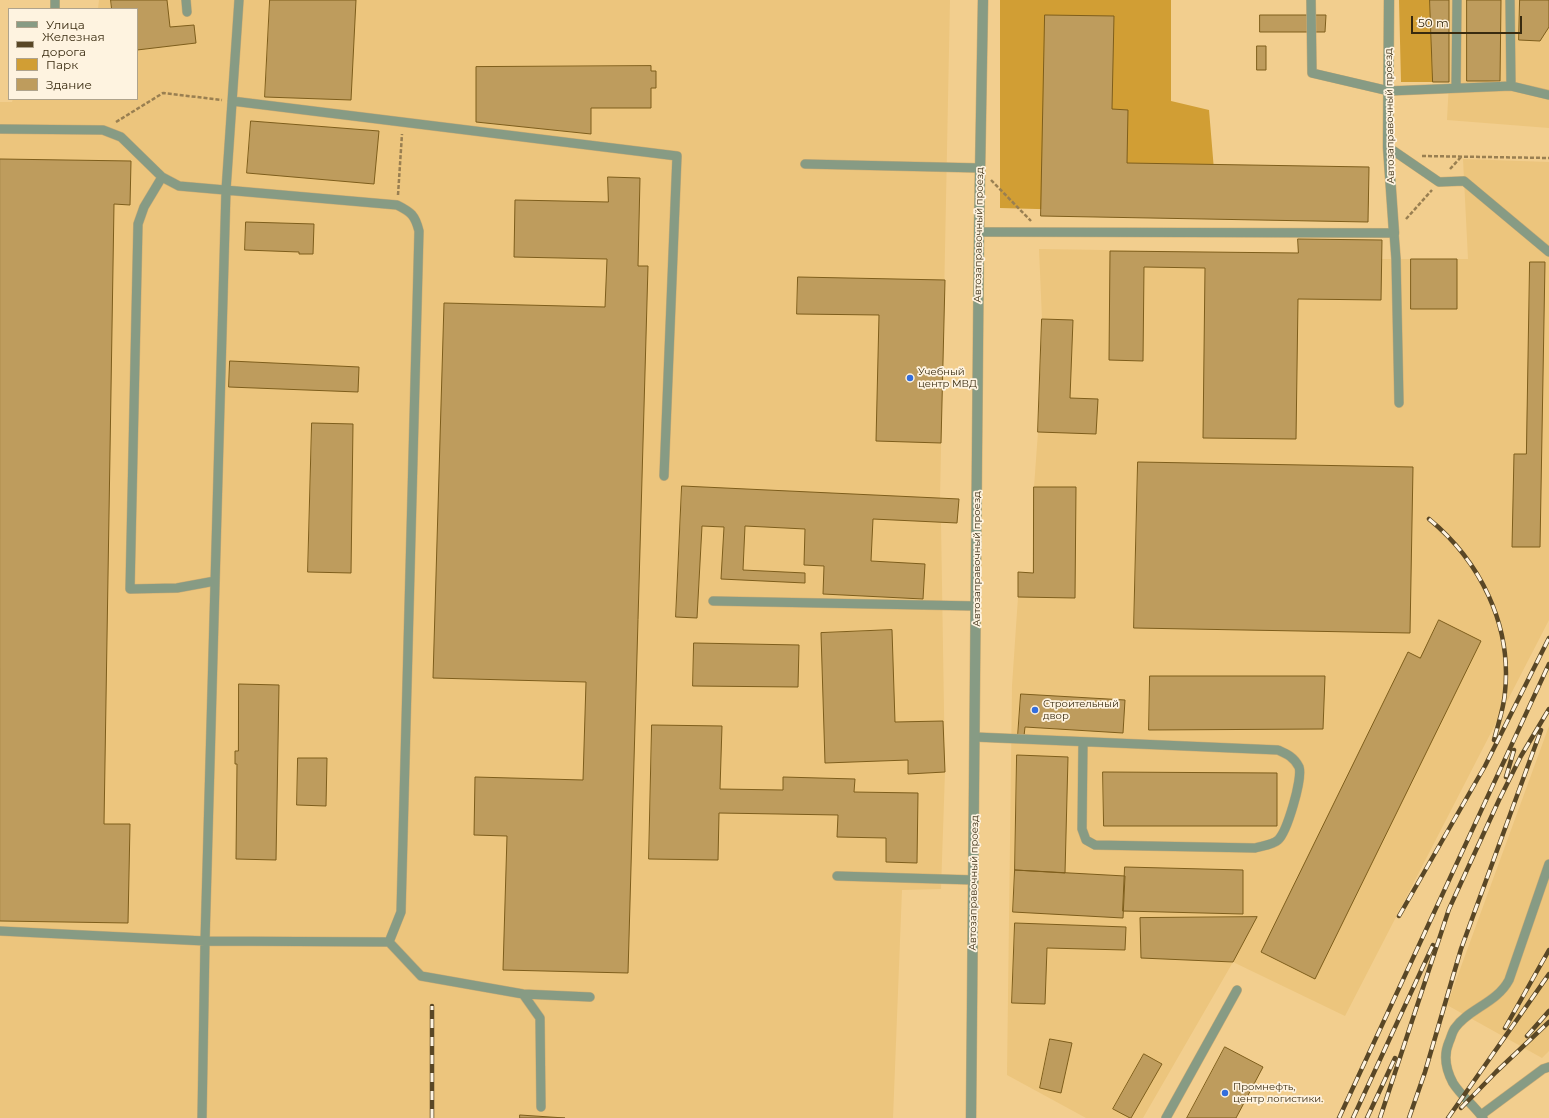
<!DOCTYPE html>
<meta charset="utf-8">
<style>
body{margin:0}
#map{position:relative;width:1549px;height:1118px;overflow:hidden;background:#f2ce8e;font-family:Montserrat,sans-serif}
canvas{display:block}
.legend{position:absolute;left:8px;top:8px;width:130px;height:92px;box-sizing:border-box;background:#fef3e0;border:1px solid #afa38c;margin:0;padding:5px 7px;list-style:none;font-size:12px;color:#382a0f}
.legend li{display:flex;align-items:center;gap:8px;height:20px}
.legend b{width:20px;border:1px solid #afa38c}
.scale{position:absolute;left:1411px;top:16px;width:111px;height:18px;box-sizing:border-box;border:2px solid #382a0f;border-top:0;padding-left:5px;font-size:12px;line-height:14px;white-space:nowrap;color:#382a0f;-webkit-text-stroke:3px #fef3e0;paint-order:stroke}
</style>
<div id="map">
<canvas width="1549" height="1118"></canvas>
<ul class="legend">
<li><b style="height:5px;background:#879b84"></b>Улица</li>
<li><b style="height:5px;background:#594726"></b>Железная дорога</li>
<li><b style="height:11px;background:#d19e34"></b>Парк</li>
<li><b style="height:11px;background:#be9c5d"></b>Здание</li>
</ul>
<div class="scale">50 m</div>
</div>
<script>
const ctx = document.querySelector('canvas').getContext('2d');
ctx.lineJoin = 'round';
function fillPath(path, color) {
  ctx.fillStyle = color;
  ctx.fill(path, 'evenodd');
}
function strokePath(path, color, width, dash) {
  ctx.strokeStyle = color;
  ctx.lineWidth = width;
  ctx.lineCap = dash ? 'butt' : 'round';
  ctx.setLineDash(dash || []);
  ctx.stroke(path);
}
function drawText(font, color, halo, rows, align = 'center') {
  ctx.font = font + ' Montserrat,sans-serif';
  ctx.lineWidth = 3.5;
  ctx.setLineDash([]);
  ctx.textBaseline = 'middle';
  ctx.strokeStyle = halo;
  ctx.fillStyle = color;
  for (const [text, x, y, turn = 0] of rows) {
    ctx.save();
    ctx.translate(x, y);
    ctx.rotate((+turn || 0) * Math.PI / 180);
    ctx.textAlign = isNaN(turn) ? turn : align;
    if (halo) ctx.strokeText(text, 0, 0);
    ctx.fillText(text, 0, 0);
    ctx.restore();
  }
}
const built = new Path2D(`
 M99,0H950L940,498L959,499L957,523H941L945,772L941,889L902,890L893,1118H0V102H12L13,99H137V9H98Z
 M1430,0H1549V128L1447,120L1449,82H1433Z
 M1463,159L1549,162V620L1345,1016L1233,962L1143,1118H1086L1007,1075L1012,686L1018,597V572L1033,573L1034,487L1038,432L1042,319L1039,249L1298,253V239L1382,259H1468Z
 M1549,726V1051L1542,1058L1447,1005Z`);
const green = new Path2D(`
 M1000,0H1171V101L1209,110L1216,194L1369,198L1367,218L1000,208Z
 M1399,0H1430L1433,82H1401Z`);
const building = new Path2D(`
 M111,0H167L170,27L194,25L196,43L137,50V9H112Z
 M270,0H356L351,100L265,97Z
 M1430,0H1449V82H1433Z
 M1467,0H1501L1500,81H1467Z
 M1520,0H1549V27L1540,41L1519,40Z
 M1045,15L1114,16L1112,109L1128,110L1127,163L1369,167L1368,222L1041,216Z
 M1260,15H1326L1325,32H1260Z
 M1257,46H1266V70H1257Z
 M651,66V71H656V88H651V108H591V134L476,122V67Z
 M251,121L379,131L374,184L247,173Z
 M0,159L131,161L130,205L114,204L104,824H130L128,923L0,921Z
 M608,177L640,178L638,266H648L628,973L503,970L507,836L474,835L475,777L583,780L586,682L433,678L444,303L605,307L607,259L514,257L515,200L608,202Z
 M246,222L314,224L313,254H299V252L245,250Z
 M1298,239L1382,240L1381,300L1298,299L1296,439L1203,438L1205,268L1144,267L1143,361L1109,360L1110,251L1298,253Z
 M1411,259H1457V309H1411Z
 M1530,262H1545L1540,547H1512L1514,454H1526Z
 M798,277L945,280L941,443L876,441L879,315L797,314Z
 M1042,319L1073,320L1070,398L1098,399L1096,434L1038,432Z
 M230,361L359,367L358,392L229,387Z
 M312,423L353,424L351,573L308,572Z
 M1138,462L1413,467L1410,633L1134,628Z
 M682,486L959,499L957,523L873,519L871,561L925,564L923,599L823,594L824,566L804,565L805,529L745,526L743,570L805,573V583L721,579L724,527L702,526L697,618L676,617Z
 M1034,487H1076L1075,598L1018,597V572L1033,573Z
 M1439,620L1481,641L1315,979L1261,952L1408,652L1420,658Z
 M892,630L895,722L943,721L945,772L908,774V760L825,763L821,633Z
 M694,643L799,645L798,687L693,686Z
 M1150,676H1325L1323,729L1149,730Z
 M239,684L279,685L276,860L236,859L237,764H235V751H238Z
 M1021,694L1125,700L1123,733L1025,727L1024,736H1018Z
 M652,725L722,726L720,789L783,790V777L855,779L854,792L918,793L917,863L886,862V838L837,837L838,815L719,813L718,860L649,859Z
 M1017,755L1068,757L1065,873L1015,870Z
 M298,758H327L326,806L297,805Z
 M1103,772L1277,773V826H1104Z
 M1125,867L1243,870V914L1123,911Z
 M1015,870L1125,876L1123,918L1013,912Z
 M1257,917L1233,962L1141,958L1140,918Z
 M1015,923L1126,927L1125,950L1047,948L1045,1004L1012,1003Z
 M1050,1039L1072,1043L1061,1093L1040,1088Z
 M1225,1047L1263,1067L1236,1118H1187Z
 M1144,1054L1162,1064L1131,1118H1130L1113,1109Z
 M520,1115L565,1118H520Z`);
const path = new Path2D(`
 M116,122L163,93L222,100
 M1422,156L1549,158
 M1450,169L1461,157
 M991,180L1031,221
 M398,195L402,134
 M1406,219L1432,190`);
const lane = new Path2D(`
 M55,0V9
 M186,0L187,12
 M1311,0L1312,73L1389,91L1511,86L1549,95
 M1510,0L1511,86
 M1456,88L1457,0
 M232,101L677,156L664,476
 M0,129L103,130L121,137L162,177L179,186L397,205C411,212 415,215 419,231L401,912L389,942L205,941L0,931
 M1388,147L1439,182L1464,181L1549,252
 M805,164L980,168
 M162,177L144,207L138,224L130,589L177,588L215,581
 M979,232L1394,233L1396,259L1399,403
 M713,601L976,606
 M975,737L1278,750C1287,754 1294,757 1299,767C1303,778 1287,832 1278,840C1273,845 1261,846 1255,848L1095,845L1086,840L1082,829L1083,742
 M837,876L974,880
 M389,942L421,976L523,994L590,997
 M523,994L540,1018L541,1107
 M1481,1115L1543,1069L1549,1067
 M202,1118L205,941L226,190L239,0
 M1166,1118L1237,990
 M1483,1118C1474,1105 1461,1096 1453,1083C1446,1070 1443,1056 1449,1042C1451,1038 1452,1032 1455,1028C1468,1009 1497,1003 1509,980L1549,864`);
const street = new Path2D(`
 M1389,0L1388,147L1394,233
 M971,1118L979,232L983,0`);
const rail = new Path2D(`
 M1429,519C1480,561 1512,625 1505,692C1504,708 1498,724 1494,740
 M1506,777L1514,750
 M1399,916L1485,766L1549,638
 M1505,1028L1549,950
 M1527,1036L1549,1011
 M1461,1108L1496,1072L1549,1022
 M432,1118V1006
 M1339,1118L1549,664
 M1353,1118L1433,945
 M1367,1118L1395,1058
 M1380,1118L1449,909L1499,800L1521,756L1549,709
 M1409,1118L1425,1072L1461,949L1541,730
 M1448,1118L1549,974`);
const markers = [
 [910,378,4,"#346edc"],
 [1035,710,4,"#346edc"],
 [1225,1093,4,"#346edc"]
];
const streetNames = [
 ["Автозаправочный проезд",1390,116,-91],
 ["Автозаправочный проезд",979,235,-89],
 ["Автозаправочный проезд",977,559,-90],
 ["Автозаправочный проезд",974,883,-89]
];
const poiNames = [
 ["Учебный",918,372],
 ["центр МВД",918,384],
 ["Строительный",1043,704],
 ["двор",1043,716],
 ["Промнефть,",1233,1087],
 ["центр логистики.",1233,1099]
];
fillPath(built, '#ecc57d');
fillPath(green, '#d19e34');
fillPath(building, '#be9c5d');
strokePath(building, '#7e5e1c', 1);
strokePath(lane, '#cdad75', 10);
strokePath(street, '#cdad75', 11);
strokePath(path, '#997f51', 2.5, [4, 2]);
strokePath(lane, '#879b84', 9);
strokePath(street, '#879b84', 10);
strokePath(rail, '#594726', 4.5);
strokePath(rail, '#fef3e0', 3, [9]);
for (const [x, y, r, color] of markers) {
  const dot = new Path2D();
  dot.arc(x, y, r, 0, 2 * Math.PI);
  ctx.fillStyle = color;
  ctx.fill(dot);
  strokePath(dot, '#fef3e0', 1.5);
}
drawText('10px', '#382a0f', '#fef3e0', streetNames);
drawText('10px', '#382a0f', '#fef3e0', poiNames, 'left');
</script>
